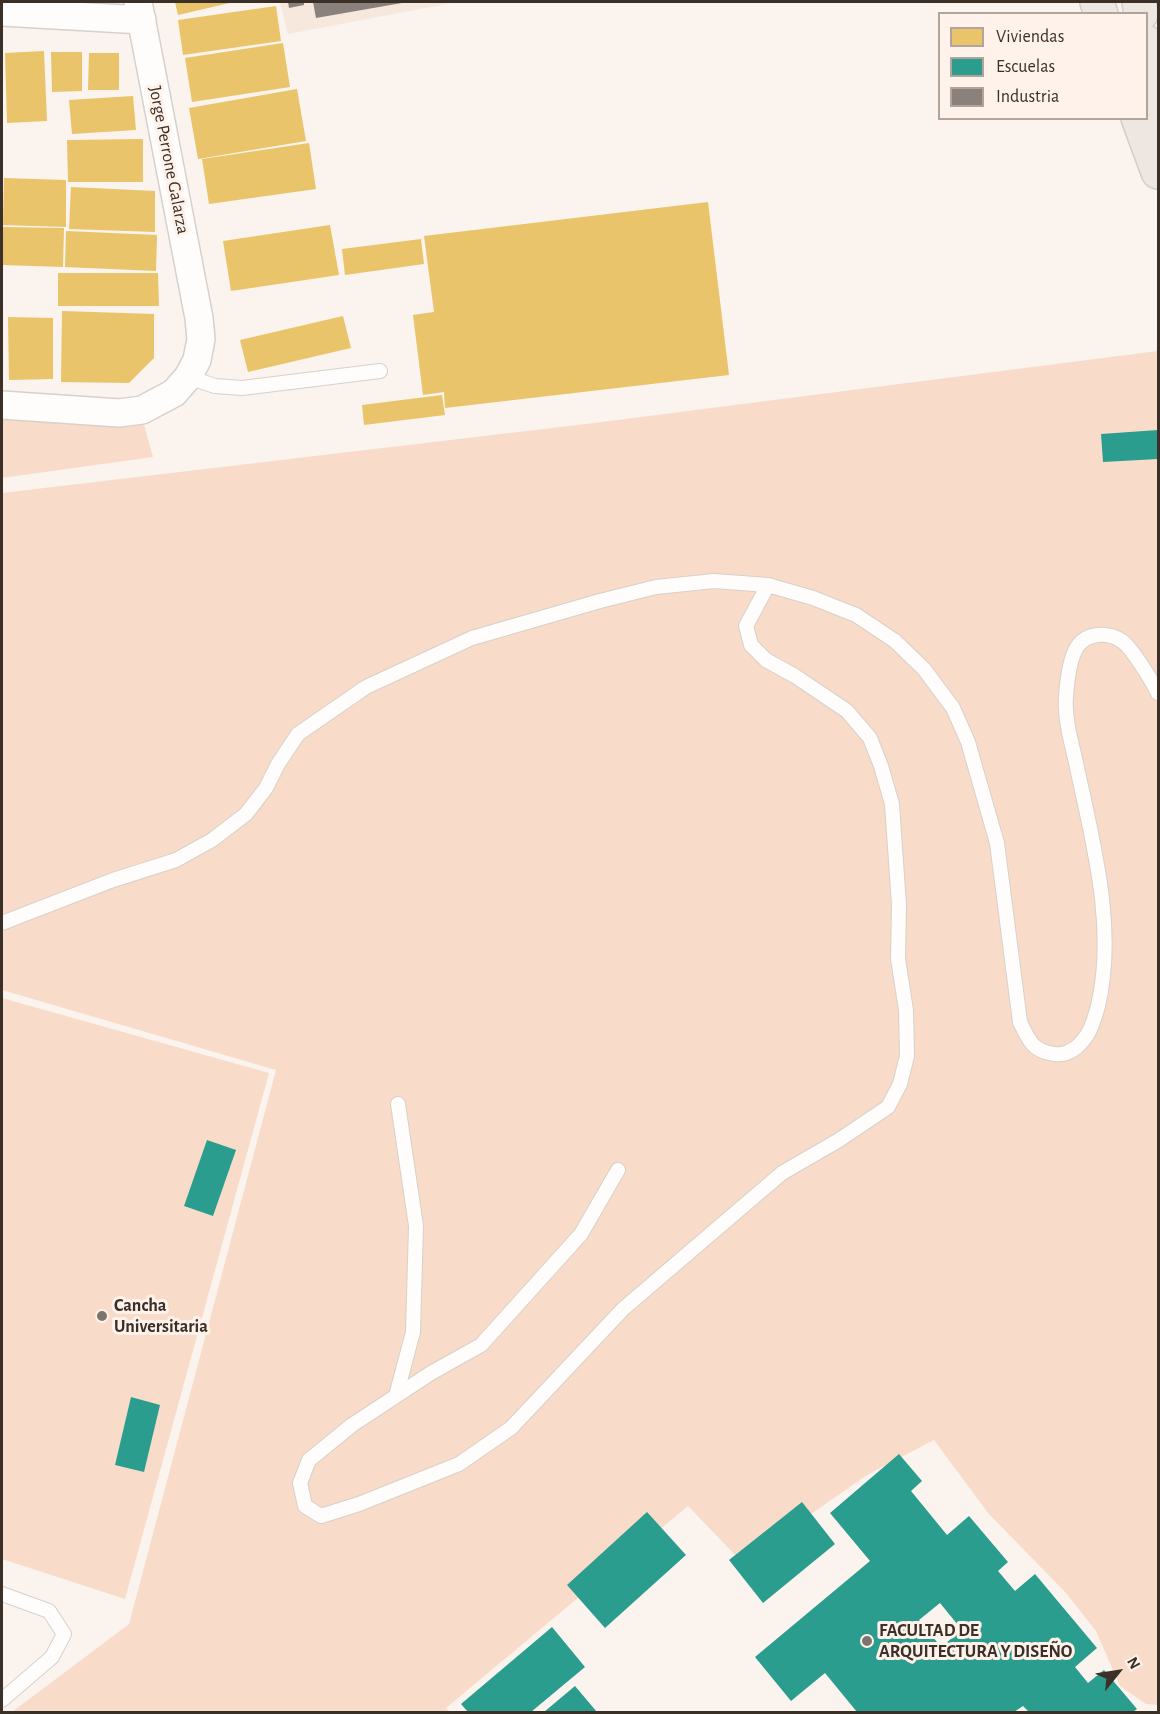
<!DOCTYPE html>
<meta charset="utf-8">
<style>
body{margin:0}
#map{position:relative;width:1160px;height:1714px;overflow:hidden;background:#faf3ee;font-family:"Alegreya Sans",sans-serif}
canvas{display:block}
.frame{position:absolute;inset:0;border:3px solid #3b3028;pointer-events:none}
.legend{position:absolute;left:938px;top:12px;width:210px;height:108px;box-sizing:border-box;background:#fef2ea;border:2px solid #b0a49c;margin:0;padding:8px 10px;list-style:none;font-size:18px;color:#3b3028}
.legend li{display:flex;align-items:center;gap:12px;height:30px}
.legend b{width:30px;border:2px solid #b0a49c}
.north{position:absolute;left:1088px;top:1642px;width:60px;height:60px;-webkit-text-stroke:4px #fef2ea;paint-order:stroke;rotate:60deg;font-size:16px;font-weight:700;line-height:24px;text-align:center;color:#3b3028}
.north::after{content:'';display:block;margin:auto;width:21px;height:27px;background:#3b3028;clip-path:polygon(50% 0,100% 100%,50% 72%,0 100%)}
</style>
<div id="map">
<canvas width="1160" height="1714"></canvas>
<div class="frame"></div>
<ul class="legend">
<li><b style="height:16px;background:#e9c46a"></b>Viviendas</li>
<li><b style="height:16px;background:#2a9d8f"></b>Escuelas</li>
<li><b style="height:16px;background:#8a817c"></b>Industria</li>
</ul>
<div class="north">N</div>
</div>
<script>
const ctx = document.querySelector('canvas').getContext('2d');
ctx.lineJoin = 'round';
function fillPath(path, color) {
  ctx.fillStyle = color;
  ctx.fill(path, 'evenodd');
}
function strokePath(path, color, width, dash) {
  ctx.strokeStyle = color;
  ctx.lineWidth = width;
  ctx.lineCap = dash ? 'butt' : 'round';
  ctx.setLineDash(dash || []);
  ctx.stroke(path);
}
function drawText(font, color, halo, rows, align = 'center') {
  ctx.font = font + ' "Alegreya Sans",sans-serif';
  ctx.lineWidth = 6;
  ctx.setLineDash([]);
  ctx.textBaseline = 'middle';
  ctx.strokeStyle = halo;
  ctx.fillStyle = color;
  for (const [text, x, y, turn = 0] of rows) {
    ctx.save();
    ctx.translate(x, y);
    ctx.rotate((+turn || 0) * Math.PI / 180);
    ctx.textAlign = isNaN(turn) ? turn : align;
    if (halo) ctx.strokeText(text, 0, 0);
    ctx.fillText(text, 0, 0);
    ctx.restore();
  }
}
const built = new Path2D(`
 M280,2H457L288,34Z`);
const green = new Path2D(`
 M1158,351V1705L1146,1704L1120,1686L1096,1631L1066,1593L988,1513L934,1440L867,1475L798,1523L740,1560L688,1506L446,1708L449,1712H12L129,1624L276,1070L2,990V493L586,424Z
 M2,419L143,421L153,457L2,478Z
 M2,998L269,1073L125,1599L2,1559Z`);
const homes = new Path2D(`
 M175,2H234L178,15Z
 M276,6L281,41L183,55L178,20Z
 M283,43L290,87L192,102L185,58Z
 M44,51L47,121L7,123L5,53Z
 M51,52H82V91L52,92Z
 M89,53H119V90H88Z
 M297,89L306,141L198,159L189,108Z
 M133,96L136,130L72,134L69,100Z
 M143,139V182H68L67,140Z
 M309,143L316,189L209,204L202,159Z
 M4,178L66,180V227L3,225Z
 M71,187L155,191V232L69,229Z
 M708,202L729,375L445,408L444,392L423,395L413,315L434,312L424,236Z
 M330,225L339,275L231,291L223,241Z
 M3,227L64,228L63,267L3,265Z
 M66,231L157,235L156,271L65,267Z
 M421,239L424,264L345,275L342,249Z
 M58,273H158L159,306H58Z
 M62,311L154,314V358L129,383L61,382Z
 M343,316L351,348L248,372L240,340Z
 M8,317L53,318V379L9,380Z
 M442,395L445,415L364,425L362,405Z`);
const schools = new Path2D(`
 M1158,430V459L1103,462L1101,434Z
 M207,1140L236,1150L213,1216L184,1206Z
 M131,1397L160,1405L144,1472L115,1465Z
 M899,1454L922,1481L911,1491L947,1535L969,1516L1008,1562L998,1571L1015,1591L1035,1574L1097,1648L1075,1667L1088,1683L1104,1670L1137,1709L1133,1712H1029L1023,1706L1014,1712H857L825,1673L791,1701L755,1657L870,1561L830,1513ZM940,1603L962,1630L941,1647L919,1620Z
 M802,1502L835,1544L763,1603L729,1560Z
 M647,1512L686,1555L605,1628L567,1585Z
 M552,1627L585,1667L531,1712H468L461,1704Z
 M575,1686L597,1712H544Z`);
const industry = new Path2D(`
 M288,2H304V5L289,8Z
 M313,2H401L402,3L316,18Z`);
const service = new Path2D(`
 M188,377L215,386L242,388L380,371
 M2,923L113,880L176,860L212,840L246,814L266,788L278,764L298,734L366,687L472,638L600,601L656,587L714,581L768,585L813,598L856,615L895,641L924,669L953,708L968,742L997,843L1020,1022C1029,1041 1033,1051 1054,1054C1069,1056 1079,1047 1087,1035C1093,1026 1095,1016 1098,1006C1116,929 1094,847 1078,772C1073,747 1064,721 1066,696C1067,683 1070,658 1077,647C1087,632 1108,632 1122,641C1132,648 1152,681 1158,693
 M618,1170L581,1234L481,1345L431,1373L352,1425L309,1460L300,1483L305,1506L321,1516L359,1504L459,1464L511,1428L623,1309L782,1173L839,1140L888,1107L900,1084L907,1056L906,1010L898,959L899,905L892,804L881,766L870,738L847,711L795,676L766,660L751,645L746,626L768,585
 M396,1396L413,1332L416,1226L398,1104
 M2,1594L49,1611L64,1634L52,1657L2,1700`);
const minor = new Path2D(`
 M2,12L142,20
 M2,405L119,413L142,410L174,393L188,377L197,360L201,339L199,318L138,2`);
const primary = new Path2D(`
 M1097,2L1101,14
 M1139,2L1141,14
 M1146,42L1158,110
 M1138,118L1158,172`);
const markers = [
 [102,1316,6,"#7e746d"],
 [867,1641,6,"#7e746d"]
];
const streetNames = [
 ["Jorge Perrone Galarza",169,160,79]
];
const poiNames = [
 ["Cancha",114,1306],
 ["Universitaria",114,1327],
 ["FACULTAD DE",879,1631],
 ["ARQUITECTURA Y DISEÑO",879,1652]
];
fillPath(built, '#f7e8de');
fillPath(green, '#f8dcc9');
fillPath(homes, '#e9c46a');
fillPath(schools, '#2a9d8f');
fillPath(industry, '#8a817c');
strokePath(service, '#d8d0ca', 16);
strokePath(minor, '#d8d0ca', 30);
strokePath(primary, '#d2cec9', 36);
strokePath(service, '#fefdfc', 14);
strokePath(minor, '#fefdfc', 27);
strokePath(primary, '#eee6e0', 33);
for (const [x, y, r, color] of markers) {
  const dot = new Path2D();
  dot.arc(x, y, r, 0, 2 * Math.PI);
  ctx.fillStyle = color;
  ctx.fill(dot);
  strokePath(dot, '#fef2ea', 2);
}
drawText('18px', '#3b3028', '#fef2ea', streetNames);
drawText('bold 18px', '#3b3028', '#fef2ea', poiNames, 'left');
</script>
